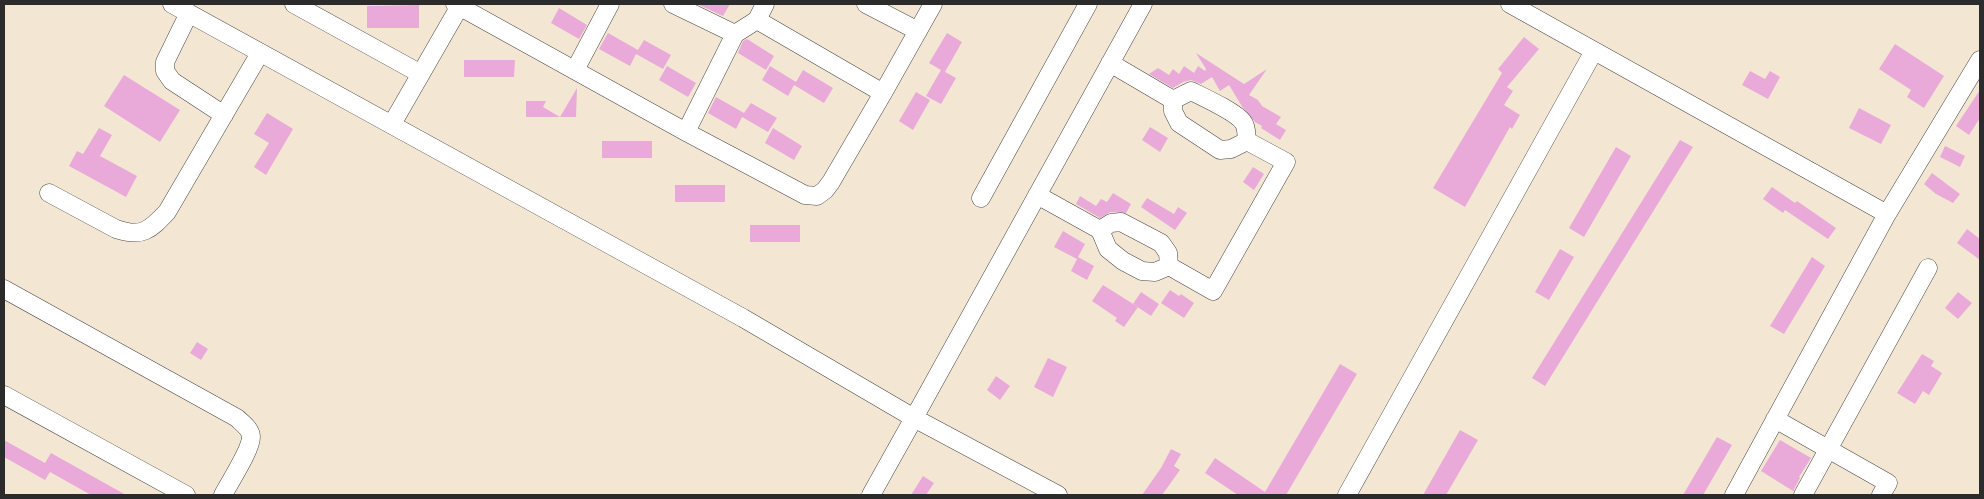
<!DOCTYPE html>
<style>
body{margin:0}
#map{position:relative;width:1984px;height:499px;overflow:hidden;background:#f3e7d3;font-family:Caveat,sans-serif}
canvas{display:block}
.frame{position:absolute;inset:0;border:5px solid #2b2b2b;pointer-events:none}
</style>
<div id="map">
<canvas width="1984" height="499"></canvas>
<div class="frame"></div>
</div>
<script>
const ctx = document.querySelector('canvas').getContext('2d');
ctx.lineJoin = 'round';
function fillPath(path, color) {
  ctx.fillStyle = color;
  ctx.fill(path, 'evenodd');
}
function strokePath(path, color, width, dash) {
  ctx.strokeStyle = color;
  ctx.lineWidth = width;
  ctx.lineCap = dash ? 'butt' : 'round';
  ctx.setLineDash(dash || []);
  ctx.stroke(path);
}
const building = new Path2D(`
 M697,4H730L723,16Z
 M419,5V28H367V6Z
 M559,8L587,25L579,39L551,23Z
 M608,33L638,50L644,40L671,55L663,69L636,54L630,66L599,49Z
 M947,33L962,42L945,72L956,78L941,104L926,96L941,70L929,63Z
 M1524,37L1539,49L1507,87L1513,91L1504,105L1520,115L1512,129L1510,127L1465,207L1433,188L1502,73L1498,69Z
 M747,39L774,56L766,70L738,53L743,41Z
 M1895,44L1944,76L1924,108L1907,97L1911,90L1879,69Z
 M1196,53L1244,84L1267,69L1249,95L1258,100L1262,106L1281,117L1276,124L1286,130L1280,140L1261,128L1262,126L1255,122L1243,108L1229,85L1220,91L1212,77L1201,84L1191,80L1183,82L1173,88L1149,74L1158,68L1169,75L1173,69L1179,74L1184,66L1194,73L1198,66L1205,71L1206,69Z
 M464,60H515L514,77H464Z
 M667,66L696,83L688,97L659,80Z
 M770,66L796,82L803,70L833,88L824,103L794,85L788,96L762,80Z
 M1750,71L1765,79L1770,71L1780,77L1768,99L1742,85Z
 M124,75L180,110L160,142L104,106Z
 M577,88L576,117H526V101H546L543,107L560,117Z
 M1980,90V118L1969,135L1956,126Z
 M916,92L930,100L913,130L899,121Z
 M716,97L744,113L751,103L777,118L768,132L742,117L736,129L708,113Z
 M1859,108L1891,125L1881,144L1849,128Z
 M267,113L293,129L266,175L254,167L269,143L254,134Z
 M1150,127L1168,138L1160,152L1142,140Z
 M99,128L112,135L100,156L137,176L126,197L69,166L77,151L83,154Z
 M773,128L802,146L794,160L765,143Z
 M1680,140L1693,147L1545,386L1532,378Z
 M602,141H652V158H602Z
 M1945,146L1965,156L1960,167L1940,157Z
 M1616,147L1631,156L1584,237L1569,228Z
 M1253,167L1264,174L1254,190L1243,182Z
 M1932,173L1960,194L1953,203L1936,194L1924,184Z
 M675,185H725V202H675Z
 M1772,187L1795,203L1797,201L1836,228L1828,239L1785,210L1783,213L1763,199Z
 M1113,193L1131,204L1126,213L1110,212L1100,218L1076,204L1080,196L1096,206L1101,199L1107,202Z
 M1147,198L1174,214L1178,207L1187,213L1175,230L1141,207Z
 M750,225H800V242H750Z
 M1967,229L1980,239V260L1957,243Z
 M1063,231L1085,244L1078,257L1094,266L1087,280L1071,271L1077,259L1054,247Z
 M1560,249L1574,257L1549,300L1535,292Z
 M1812,257L1825,266L1784,334L1770,326Z
 M1103,285L1138,307L1124,327L1115,321L1117,318L1092,301Z
 M1170,290L1179,296L1181,294L1194,303L1184,318L1161,303Z
 M1141,292L1159,304L1151,316L1133,304Z
 M1958,292L1972,303L1958,319L1945,308Z
 M197,342L208,349L201,360L190,353Z
 M1922,354L1934,361L1931,366L1942,373L1929,395L1923,391L1915,404L1897,393Z
 M1048,358L1067,367L1053,397L1034,387Z
 M1340,364L1357,374L1286,495H1238L1205,473L1215,458L1265,492Z
 M996,376L1010,386L1000,400L987,390Z
 M1460,430L1478,440L1446,495H1423Z
 M1717,437L1732,445L1703,495H1683Z
 M4,440L45,463L51,453L126,495H91L50,472L45,480L4,457Z
 M1780,440L1811,458L1799,477L1800,478L1793,491L1761,471Z
 M1171,449L1181,454L1174,466L1180,470L1162,495H1142L1161,468Z
 M923,476L934,483L926,495H911Z`);
const minor = new Path2D(`
 M172,4L743,318L914,418L1143,4
 M294,4L421,74
 M455,4L686,132L805,195L817,196L825,190L831,182L883,93L933,4
 M673,4L735,34
 M866,4L918,31
 M1510,4L1887,214L1734,495
 M189,13L165,62V71L172,81L224,115
 M757,20L883,93
 M575,70L610,4
 M1173,100V111L1179,123L1220,150L1231,149L1247,141
 M392,124L461,4
 M686,132L735,34L757,20L765,4
 M49,193L116,229C142,238 150,230 167,212L260,53
 M1037,195L1100,230L1108,249L1123,261L1142,271L1155,272L1169,266L1213,291L1286,162L1247,141C1246,134 1247,127 1243,122C1236,112 1203,97 1191,91L1173,100L1110,63
 M981,198L1088,4
 M1887,214L1980,60
 M1100,230L1111,223L1121,222L1161,243L1168,253L1169,266
 M4,289L237,418C242,423 251,429 251,437C251,450 229,483 223,495
 M4,395L186,495
 M1775,419L1888,483L1881,495
 M871,495L914,418L1058,495
 M1347,495L1594,51
 M1803,495L1928,268`);
fillPath(building, '#e9aad9');
strokePath(minor, '#494744', 19);
strokePath(minor, '#fff', 18);
</script>
